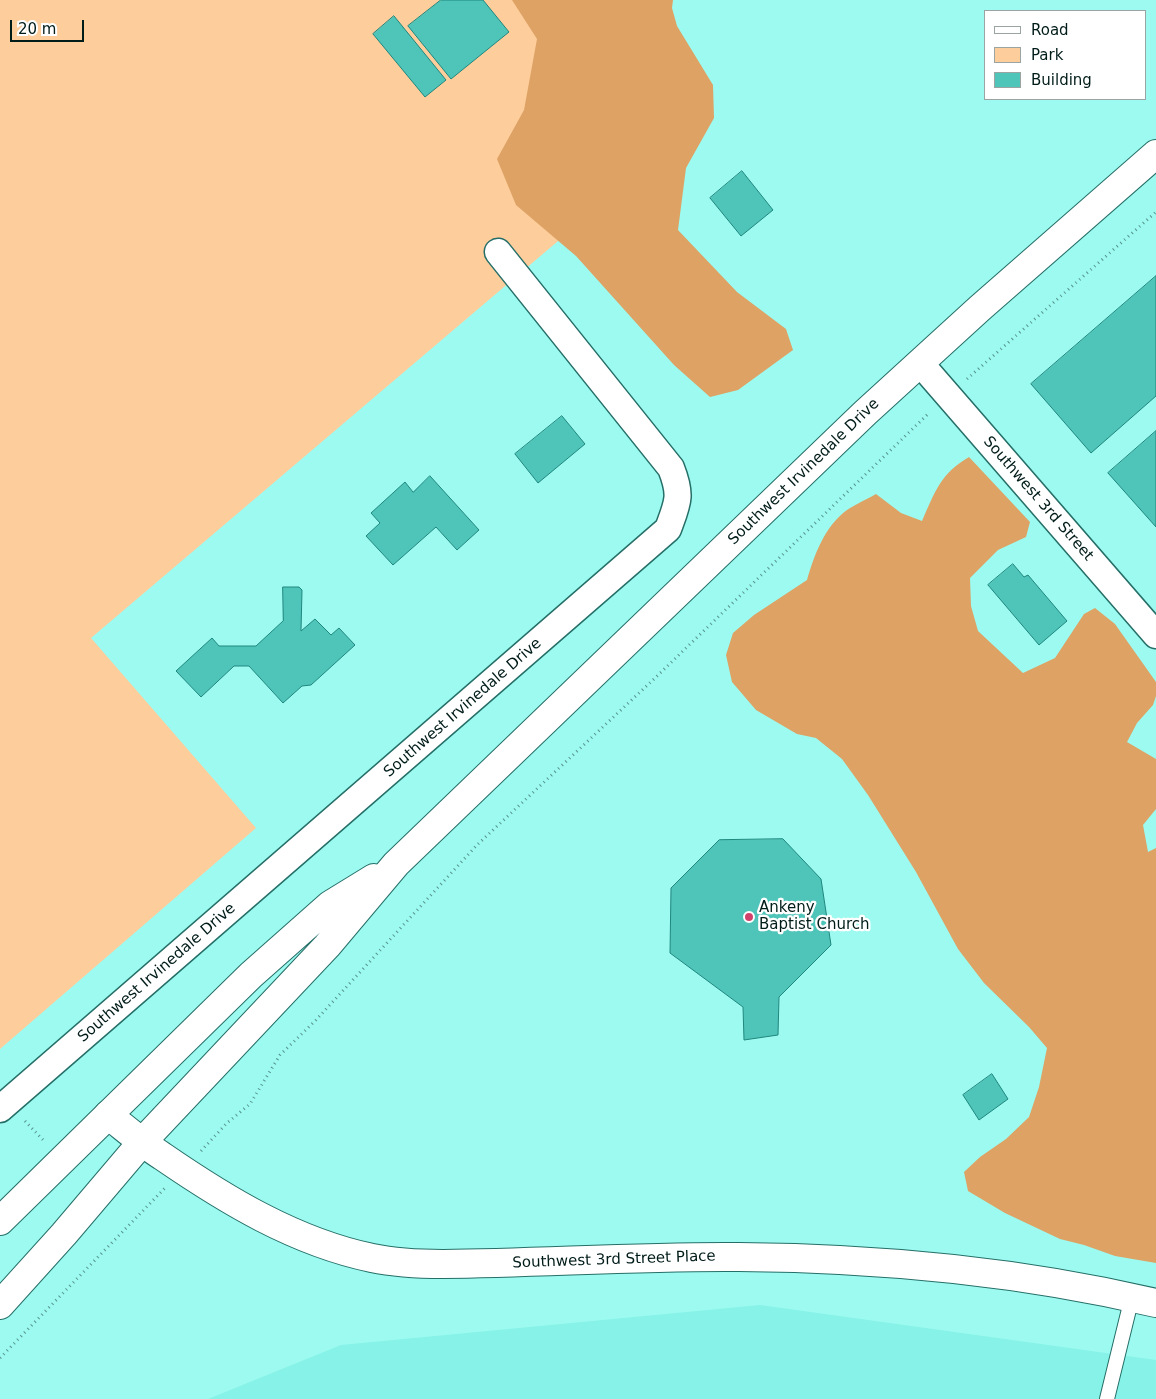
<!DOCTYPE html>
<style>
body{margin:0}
#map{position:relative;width:1156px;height:1399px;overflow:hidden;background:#9dfaf0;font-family:"DejaVu Sans",sans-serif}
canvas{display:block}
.legend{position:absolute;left:984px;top:10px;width:162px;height:90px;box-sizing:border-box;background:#fff;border:1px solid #99a4a3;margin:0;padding:6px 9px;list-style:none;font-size:15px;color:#001c19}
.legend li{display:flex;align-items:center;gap:10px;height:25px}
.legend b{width:25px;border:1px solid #99a4a3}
.scale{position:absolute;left:10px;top:20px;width:74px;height:22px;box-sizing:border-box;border:2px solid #001c19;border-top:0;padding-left:6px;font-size:15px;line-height:18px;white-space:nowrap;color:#001c19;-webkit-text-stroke:4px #fff;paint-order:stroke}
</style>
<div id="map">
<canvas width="1156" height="1399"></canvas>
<ul class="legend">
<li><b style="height:6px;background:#fff"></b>Road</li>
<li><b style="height:14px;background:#fecd9c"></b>Park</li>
<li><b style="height:14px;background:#4fc4b9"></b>Building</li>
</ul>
<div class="scale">20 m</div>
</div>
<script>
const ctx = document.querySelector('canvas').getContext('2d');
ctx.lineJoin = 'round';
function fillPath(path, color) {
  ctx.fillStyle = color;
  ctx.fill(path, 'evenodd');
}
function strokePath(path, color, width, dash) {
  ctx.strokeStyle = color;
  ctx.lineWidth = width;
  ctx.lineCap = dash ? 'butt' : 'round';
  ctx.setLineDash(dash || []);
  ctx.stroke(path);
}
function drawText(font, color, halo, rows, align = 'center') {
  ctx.font = font + ' "DejaVu Sans",sans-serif';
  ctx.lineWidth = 4.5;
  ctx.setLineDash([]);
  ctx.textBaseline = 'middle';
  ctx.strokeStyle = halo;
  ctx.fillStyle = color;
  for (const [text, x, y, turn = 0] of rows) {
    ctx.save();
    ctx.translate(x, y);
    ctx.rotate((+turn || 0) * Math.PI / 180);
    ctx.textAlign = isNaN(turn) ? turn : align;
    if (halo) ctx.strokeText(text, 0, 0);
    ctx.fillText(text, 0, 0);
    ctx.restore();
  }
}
const built = new Path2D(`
 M760,1305L1156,1360V1399H208L341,1345Z`);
const green = new Path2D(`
 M0,0H603L704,117L91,638L256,828L0,1049Z`);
const forest = new Path2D(`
 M512,0H673L672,8L677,26L713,85L714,118L686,168L678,230L737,292L786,329L793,350L738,390L710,397L674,365L576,256L516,205L497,159L524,110L537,39Z
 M969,457L1030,522L1026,537L998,550L970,578L971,606L978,631L1023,673L1055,658L1084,614L1095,608L1115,624L1156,682V696L1153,705L1137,723L1127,742L1156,759V809L1143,825L1148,852L1156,848V1263L1115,1256L1084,1245L1060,1239L1005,1213L968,1191L964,1172L980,1157L1006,1139L1029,1117L1039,1087L1047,1048L1029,1027L984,983L958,949L916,872L868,795L842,759L816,738L797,734L756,710L732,682L726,655L733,633L754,615L807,580C814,556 823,531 842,514C851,506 866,500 876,494L901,513L922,521C935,492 940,474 969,457Z`);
const building = new Path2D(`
 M441,0H483L509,32L451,79L408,26Z
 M394,16L446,80L425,97L373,34Z
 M742,171L773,210L741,236L710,198Z
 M1156,276V396L1091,453L1031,384Z
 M562,416L585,444L538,483L515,454Z
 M1156,431V527L1108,473Z
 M430,476L479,530L457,550L436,527L393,565L366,536L380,523L371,513L405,482L413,492Z
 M1013,564L1024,577L1028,575L1067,621L1039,645L988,585Z
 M283,587H299L302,590L301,631L315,619L331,635L339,628L355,645L311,685L302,686L283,703L249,666H234L201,697L176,671L212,638L219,646H256L283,621Z
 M783,839L821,879L831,945L779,997L778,1035L744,1040L743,1007L670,953L671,888L719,840Z
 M992,1074L1008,1099L979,1120L963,1095Z`);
const path = new Path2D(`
 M967,379L1156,212
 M25,1121L45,1142
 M201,1151L227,1123L250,1104L280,1055L316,1020L477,845L654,679L929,413
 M0,1358L165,1188`);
const service = new Path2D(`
 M1107,1399L1132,1297`);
const minor = new Path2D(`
 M920,363L1156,635
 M0,1109L668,529C678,502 682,496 671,468L498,252`);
const tertiary = new Path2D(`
 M108,1115C126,1129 143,1144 162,1156C226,1200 295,1242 372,1258C396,1263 419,1264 443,1264C542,1263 641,1256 739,1257C879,1258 1019,1271 1156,1303`);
const secondary = new Path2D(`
 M0,1221L251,975L330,905L374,878
 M0,1305L64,1234L143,1141L327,946L396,864L865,413L980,308L1156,154`);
const markers = [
 [749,917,5,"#d0426c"]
];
const streetNames = [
 ["Southwest Irvinedale Drive",804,472,-44],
 ["Southwest 3rd Street",1038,499,49],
 ["Southwest Irvinedale Drive",463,708,-41],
 ["Southwest Irvinedale Drive",157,973,-41],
 ["Southwest 3rd Street Place",614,1260,-2]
];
const poiNames = [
 ["Ankeny",759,908],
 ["Baptist Church",759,925]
];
fillPath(built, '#87f2e7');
fillPath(green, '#fecd9c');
fillPath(forest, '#dda264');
fillPath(building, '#4fc4b9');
strokePath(building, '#1f877e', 1);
strokePath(service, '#256f68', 16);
strokePath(minor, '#256f68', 29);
strokePath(tertiary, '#256f68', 30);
strokePath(secondary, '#256f68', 30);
strokePath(path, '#56958e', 3, [1, 4]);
strokePath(service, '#fff', 14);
strokePath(minor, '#fff', 26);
strokePath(tertiary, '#fff', 28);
strokePath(secondary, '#fff', 28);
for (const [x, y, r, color] of markers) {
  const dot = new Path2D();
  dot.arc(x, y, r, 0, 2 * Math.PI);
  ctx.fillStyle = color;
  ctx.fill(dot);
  strokePath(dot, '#fff', 2);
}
drawText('15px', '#001c19', '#fff', streetNames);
drawText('15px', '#001c19', '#fff', poiNames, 'left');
</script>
